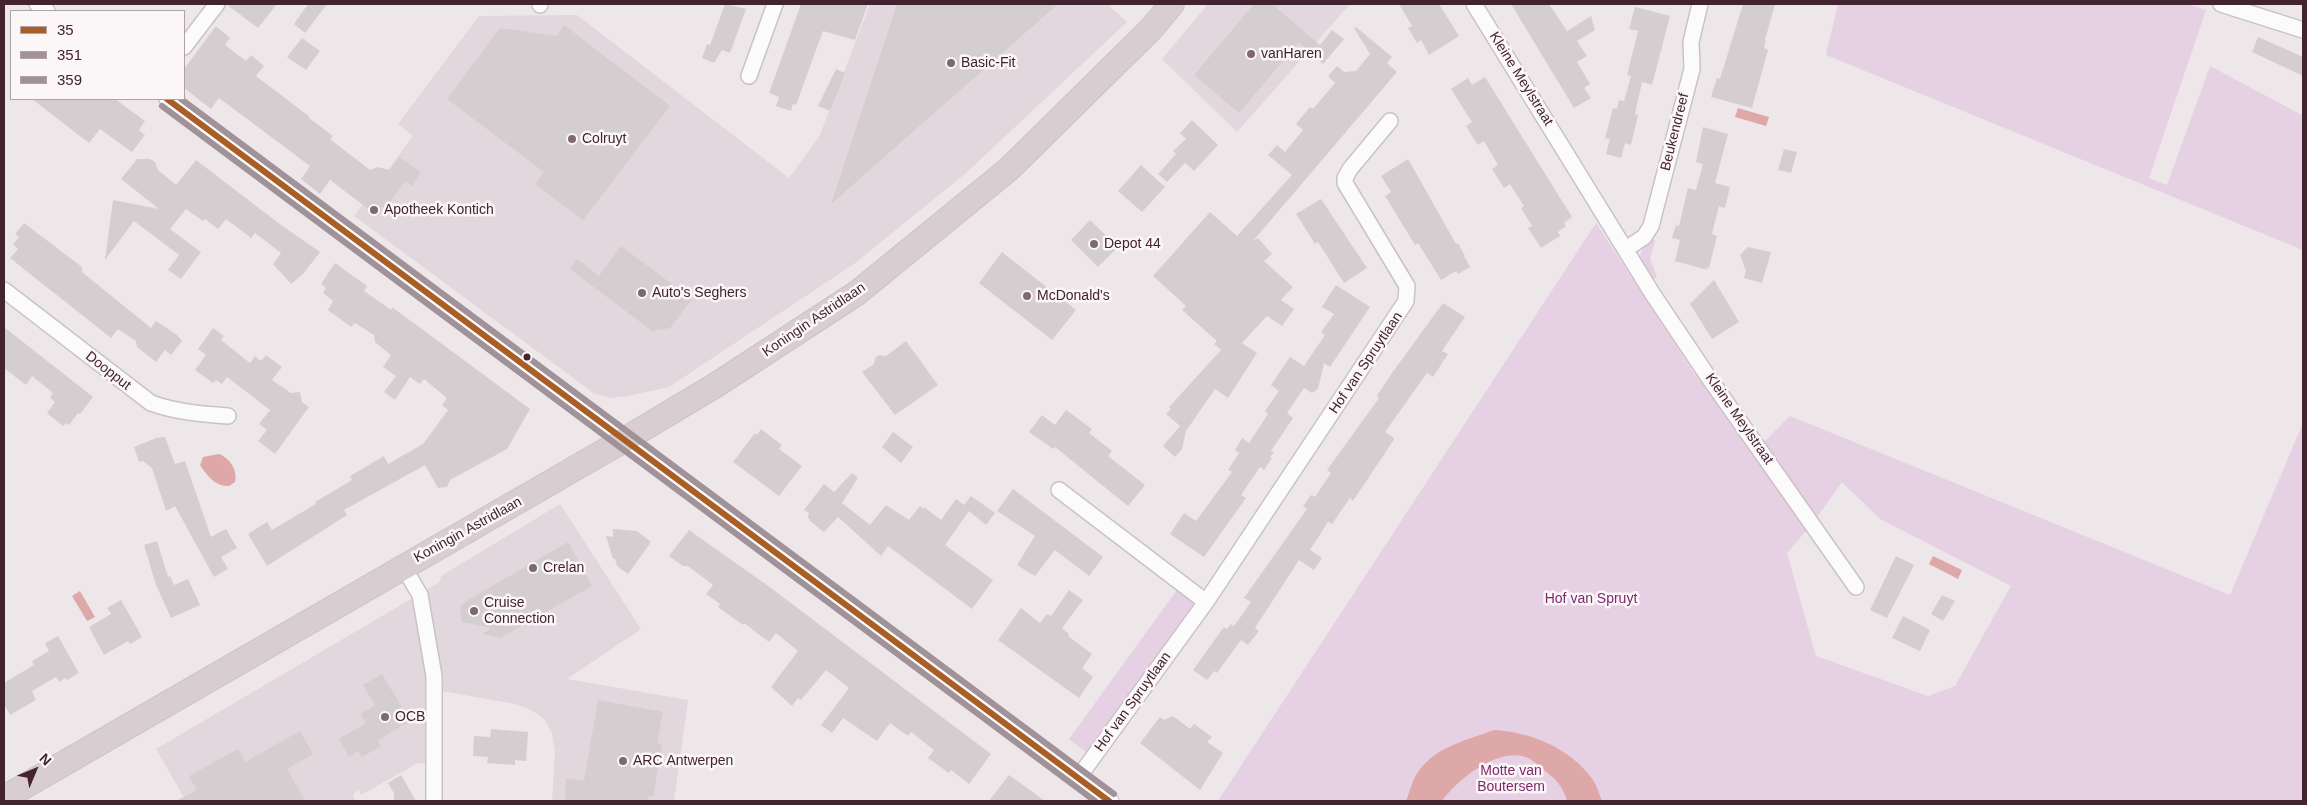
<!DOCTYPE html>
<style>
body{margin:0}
#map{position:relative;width:2307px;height:805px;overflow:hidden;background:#ede7ea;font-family:Arial,sans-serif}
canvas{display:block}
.frame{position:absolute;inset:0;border:5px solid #432330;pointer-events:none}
.legend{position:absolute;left:10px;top:10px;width:175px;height:90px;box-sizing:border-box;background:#fbf7f9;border:1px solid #b1a2a9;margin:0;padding:6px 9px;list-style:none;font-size:15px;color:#432330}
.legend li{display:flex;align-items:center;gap:10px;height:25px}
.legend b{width:25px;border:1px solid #b1a2a9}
.north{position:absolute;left:10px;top:745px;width:50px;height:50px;-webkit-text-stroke:4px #fbf7f9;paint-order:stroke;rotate:45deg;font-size:14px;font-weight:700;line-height:20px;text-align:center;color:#432330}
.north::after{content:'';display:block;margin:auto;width:18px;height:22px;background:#432330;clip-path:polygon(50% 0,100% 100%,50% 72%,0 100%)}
</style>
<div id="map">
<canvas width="2307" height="805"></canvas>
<div class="frame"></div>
<ul class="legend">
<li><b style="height:6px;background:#a85e24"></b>35</li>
<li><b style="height:6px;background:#a19198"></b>351</li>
<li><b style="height:6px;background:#a19198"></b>359</li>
</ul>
<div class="north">N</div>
</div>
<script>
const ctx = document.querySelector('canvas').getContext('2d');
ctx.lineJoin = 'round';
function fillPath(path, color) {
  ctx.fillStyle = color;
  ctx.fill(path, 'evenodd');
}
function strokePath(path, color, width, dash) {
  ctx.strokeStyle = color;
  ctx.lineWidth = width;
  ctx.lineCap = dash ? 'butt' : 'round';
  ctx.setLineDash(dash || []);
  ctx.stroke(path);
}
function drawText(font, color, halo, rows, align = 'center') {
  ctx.font = font + ' Arial,sans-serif';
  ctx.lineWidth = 5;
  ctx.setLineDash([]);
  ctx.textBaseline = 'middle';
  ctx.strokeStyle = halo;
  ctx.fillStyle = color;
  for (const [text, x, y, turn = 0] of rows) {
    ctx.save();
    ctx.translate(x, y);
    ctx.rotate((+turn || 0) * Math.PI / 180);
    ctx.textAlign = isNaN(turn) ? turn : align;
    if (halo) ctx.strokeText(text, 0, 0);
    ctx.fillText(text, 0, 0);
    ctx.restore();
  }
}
const built = new Path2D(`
 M870,4H1107L1127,22L966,173L854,264L669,387L628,396L611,398L595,394L354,216L413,136L398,124L479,16L577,15L789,178L820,135Z
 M1208,4H1350L1237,132L1162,59Z
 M560,504L641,629L567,679L688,700L674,801H552L555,752L552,733L545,720L533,711L516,704L441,691V765L418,763L361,795L359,790L353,794L355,801H186L156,749L440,582L441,576Z`);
const green = new Path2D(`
 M1838,4H2187L2206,10L2149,178L2167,185L2210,66L2302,115L2303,113V250L1826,55Z
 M1596,223L1694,373L1811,525L1787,553L1816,656L1928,696L1955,686L2011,586L1880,519L1842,482L1817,517L1764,442L1790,416L2230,595L2303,423V801H1218Z
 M1653,239L1655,240L1650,259L1657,277L1652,280C1640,261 1633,255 1653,239Z
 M1177,590L1195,603L1086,752L1069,739Z`);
const water = new Path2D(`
 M1738,108L1769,117L1766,126L1735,117Z
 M219,454C230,458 238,471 235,482L229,486C216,487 207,476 200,465L203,457Z
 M1933,556L1962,570L1958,579L1929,564Z
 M80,591L95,617L87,621L72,596Z
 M1494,730C1530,732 1571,748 1593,780C1597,786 1599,794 1602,801H1567C1564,788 1556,779 1545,771C1540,767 1535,762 1530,759C1501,744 1458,779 1442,801H1406C1410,792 1412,780 1418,772C1435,747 1467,740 1494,730Z`);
const building = new Path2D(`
 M226,4H277L258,28Z
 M308,4H327L305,33L294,24Z
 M725,4L746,9L730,53L722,50L714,63L702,58L707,44L710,45Z
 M801,4H868L855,40L823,31L796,105L793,104L791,111L776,106L779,97L769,93Z
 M897,4H1058L831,204L842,171Z
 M1254,4H1272L1320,45L1332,30L1344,39L1323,64L1299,42L1239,113L1194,75Z
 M1399,4H1439L1459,36L1429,55L1421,40L1417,43L1408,28L1412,26Z
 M1511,4H1549L1567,31L1591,16L1595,30L1577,41L1587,56L1577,62L1590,84L1584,88L1591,98L1574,108Z
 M1743,4H1775L1765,40H1766L1764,48L1768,50L1752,108L1711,97L1717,78L1720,79Z
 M1635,7L1670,16L1652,85L1642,82L1635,114L1638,115L1631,145L1625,143L1621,158L1606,154L1610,139L1605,138L1613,108L1617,109L1619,100L1624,101L1631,76L1627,75L1638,31L1629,29Z
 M564,25L670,106L583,220L535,184L544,172L447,99L500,28L557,36Z
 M216,26L230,38L225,45L246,61L251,55L264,66L256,76L310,117L309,118L333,136L330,139L370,170L378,167L390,170L399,157L421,172L412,186L405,181L385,209L382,206L376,215L330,180L320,194L301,179L310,166L219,98L211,109L184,88V69Z
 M1356,27L1392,57L1387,63L1397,72L1253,241L1258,238L1272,254L1264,261L1293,287L1281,300L1294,309L1282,326L1267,316L1242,343L1257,353L1228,398L1215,389L1186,431L1182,449L1175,457L1163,446L1180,426L1166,414L1171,409L1169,407L1221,350L1214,344L1217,341L1182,310L1186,306L1153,276L1210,212L1237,236L1292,175L1268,155L1277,145L1285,152L1303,130L1296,124L1310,107L1313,109L1335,83L1328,76L1337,66L1344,72L1356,71L1370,54L1354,28Z
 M2258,37L2303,57V76L2252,52Z
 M302,38L320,51L306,70L287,57Z
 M836,69L845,73L830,111L818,106Z
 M1485,77L1572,217L1564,223L1566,226L1558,232L1560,236L1541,248L1528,228L1532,226L1521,208L1524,206L1510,184L1504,188L1492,169L1498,165L1484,141L1478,145L1472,136L1466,126L1472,122L1451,89L1468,78L1472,85Z
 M32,99H115L145,121L139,130L145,135L132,152L100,129L89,143Z
 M1192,120L1218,145L1194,171L1185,163L1167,182L1158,174L1176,154L1173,151L1186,139L1180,133Z
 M1703,127L1728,134L1715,183L1730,187L1725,208L1719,206L1712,234L1717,236L1709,268L1706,267L1708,270L1675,261L1680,240L1672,238L1676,225L1679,226L1688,188L1696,190L1703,164L1696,162Z
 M1784,149L1797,152L1791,173L1778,170Z
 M137,159H150L155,162L158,170L176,185L196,160L281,225L320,252L303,274L291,284L273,264L281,253L255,233L251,238L226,219L218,229L205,219L203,221L186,209L170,229L201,252L181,279L168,270L179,255L134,221L105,260L113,200L159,209L121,179Z
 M1408,159L1456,244L1458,243L1465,256H1464L1470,267L1458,274L1456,271L1441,280L1418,243L1415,245L1385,196L1391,192L1381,176Z
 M1141,165L1165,187L1142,212L1118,191Z
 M1321,199L1367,268L1344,283L1318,242L1315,244L1296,214Z
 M1090,220L1118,247L1098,267L1071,240Z
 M24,223L82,267V272L151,328L156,321L177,335L182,341L171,355L165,350L156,362L137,347L136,341L118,329L111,338L10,258L18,249L13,244L19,237L15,234Z
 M621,246L692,299L670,328L652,331L570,269L577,259L599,276Z
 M1748,247L1771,252L1762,283L1744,278L1746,271L1740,255Z
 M1002,252L1076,310L1052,340L979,283Z
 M335,263L367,286L364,291L391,310L392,307L530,409L507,449L450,480L447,487L438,488L425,465L344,510L347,515L267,566L248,534L267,522L272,530L316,504L315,502L352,480L350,476L384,456L388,464L423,444L448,410L442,405L447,398L424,379L420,384L410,377L395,400L384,392L396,376L383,367L391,355L375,342L374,335L355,323L351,327L328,310L333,301L323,293L326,288L321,284Z
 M1714,280L1739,322L1712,339L1690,304Z
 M1336,285L1370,307L1330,367L1324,363L1318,389L1312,393L1304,388L1287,413L1293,418L1271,451L1274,452L1270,457L1272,458L1264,470L1260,467L1241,495L1246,498L1204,557L1170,534L1184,513L1196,521L1232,472L1228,470L1239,453L1235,450L1242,438L1249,443L1268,414L1265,411L1279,391L1271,385L1290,357L1304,366L1325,335L1321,332L1334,314L1322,307Z
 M1443,303L1465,317L1442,351L1448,354L1433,377L1427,373L1385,432L1394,438L1393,441L1353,501L1350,498L1332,524L1328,522L1310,550L1322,558L1314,570L1299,560L1255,628L1259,631L1248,645L1241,640L1217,673L1214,671L1207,680L1193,670L1224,627L1227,629L1231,624L1234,626L1251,602L1244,598L1307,509L1303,506L1311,495L1315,497L1331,473L1327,470L1379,398L1377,396L1392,373Z
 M4,327L93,397L80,414L78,413L69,425L66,423L63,426L47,413L55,402L50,398L53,393L32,376L26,385L4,368Z
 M213,328L224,336L221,340L250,363L255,356L261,361L266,355L282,367L272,380L291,393L300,392L302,402L309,407L275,454L258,441L267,430L259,424L270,410L227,377L222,384L216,380L213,383L195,370L206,355L198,349Z
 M906,341L938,385L895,415L862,372L874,364L875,358L879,355L886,356Z
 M1066,410L1092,429L1089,433L1112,451L1108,456L1145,485L1128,506L1055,447L1053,449L1029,432L1042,415L1055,425Z
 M761,429L782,445L779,449L802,466L779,496L733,462L755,433L757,435Z
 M893,432L913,447L901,463L882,447Z
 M165,437L175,464L185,461L211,537L226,529L237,548L221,557L228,569L214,577L175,506L166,511L152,468L143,461L139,462L134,447L156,438Z
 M852,473L858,478L842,503L870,525L886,505L909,520L920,506L923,509L924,507L941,520L956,499L964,505L971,496L995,513L986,525L969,511L945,545L993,580L972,609L888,546L881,556L838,517L824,532L811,522L808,517L809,513L804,510L824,484L834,492Z
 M1013,489L1103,557L1089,576L1055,550L1035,576L1017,565L1035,536L997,511Z
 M613,529L637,531L651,542L628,574L617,566L615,559H613L606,536L613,537Z
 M689,530L771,588L991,754L969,784L951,770L949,773L928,758L934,750L911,732L908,736L890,723L877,741L843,718L832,733L821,725L849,688L826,670L801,700L798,698L792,706L771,687L798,651L776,633L769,642L744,623L743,625L718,607L720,604L706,594L713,585L688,566H683L669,556Z
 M157,541L168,577L170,576L174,585L188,579L200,605L171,618L156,585L144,545Z
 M568,542L592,586L500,638L483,634L491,628L462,622L460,606L468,600Z
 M1896,556L1914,565L1887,618L1870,610Z
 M1069,590L1083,600L1062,628L1069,634L1068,636L1092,654L1082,668L1093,677L1079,698L998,640L1021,608L1040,623L1047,614L1051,616Z
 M1942,595L1955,601L1943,621L1931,614Z
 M121,600L142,637L130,644L128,641L104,655L89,627L111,614L107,608Z
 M1903,616L1930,630L1920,651L1892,638Z
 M58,636L79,673L67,680L65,678L59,682L56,677L32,691L36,700L10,715L4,704V683L34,665L32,661L49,651L45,643Z
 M382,674L410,721L378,740L381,746L362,757L358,751L349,757L339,739L366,723L361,714L375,705L363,685Z
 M598,700L663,712L657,743L662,744L653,797L648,796L647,801H565L566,778L584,781Z
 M1173,716L1190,729L1194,724L1212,737L1207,742L1223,753L1200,790L1140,743L1160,717L1164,720Z
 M491,729L528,732L526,761L515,760V765L487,763L488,757L473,756L474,736L490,737Z
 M300,731L313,754L287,769L305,801H176L197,790L189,776L238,749L245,762Z
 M401,775L416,801H394V793L388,783Z
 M1009,775L1045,801H989Z`);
const minor = new Path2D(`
 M37,4L47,11
 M1474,4L1652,293L1707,375L1856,587
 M2221,4L2303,30
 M540,5V4
 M184,47L217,4
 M749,76L775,4
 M167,99L624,440
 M1626,249L1644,237L1651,226L1692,69L1691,42L1700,4
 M4,290L151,403C176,412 201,414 228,416
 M1059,490L1206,602
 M403,566L420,595L434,676V801
 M1078,778L1206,602L1406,301L1407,286L1345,183V178L1350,169L1390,121`);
const tertiary = new Path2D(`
 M624,440L1109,801`);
const primary = new Path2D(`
 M4,798L624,440L716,385L857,293L1009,169L1151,29L1172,4`);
const bus1 = new Path2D(`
 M167,99L1109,801`);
const bus2 = new Path2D(`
 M162,106L1095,801`);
const bus3 = new Path2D(`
 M181,99L1114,794`);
const markers = [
 [1251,54,5,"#7e6871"],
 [951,63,5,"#7e6871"],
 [572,139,5,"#7e6871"],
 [374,210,5,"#7e6871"],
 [1094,244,5,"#7e6871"],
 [642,293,5,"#7e6871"],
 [1027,296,5,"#7e6871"],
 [527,357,4.5,"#432330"],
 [533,568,5,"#7e6871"],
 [474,611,5,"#7e6871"],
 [385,717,5,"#7e6871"],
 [623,761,5,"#7e6871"]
];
const poiNames = [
 ["vanHaren",1261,54],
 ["Basic-Fit",961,63],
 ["Colruyt",582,139],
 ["Apotheek Kontich",384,210],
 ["Depot 44",1104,244],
 ["Auto's Seghers",652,293],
 ["McDonald's",1037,296],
 ["Crelan",543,568],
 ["Cruise",484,603],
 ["Connection",484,619],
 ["OCB",395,717],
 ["ARC Antwerpen",633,761]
];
const streetNames = [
 ["Kleine Meylstraat",1521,79,58],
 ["Beukendreef",1675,132,-76],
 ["Koningin Astridlaan",814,320,-34],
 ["Hof van Spruytlaan",1366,363,-56],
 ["Doopput",108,371,38],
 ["Kleine Meylstraat",1739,419,55],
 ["Koningin Astridlaan",468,530,-29],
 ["Hof van Spruytlaan",1133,702,-54]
];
const parkNames = [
 ["Hof van Spruyt",1591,599],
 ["Motte van",1511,771],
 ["Boutersem",1511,787]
];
fillPath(built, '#e1d7dc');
fillPath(green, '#e6d0e3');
fillPath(water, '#dea7a8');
fillPath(building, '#d4ced1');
strokePath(minor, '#c9c2c6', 18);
strokePath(tertiary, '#c9c2c6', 21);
strokePath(primary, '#ccc2c6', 26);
strokePath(minor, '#fcfbfc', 15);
strokePath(tertiary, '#fcfbfc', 19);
strokePath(primary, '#d8ced2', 24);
strokePath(bus1, '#a85e24', 6);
strokePath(bus2, '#a19198', 6);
strokePath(bus3, '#a19198', 6);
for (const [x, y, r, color] of markers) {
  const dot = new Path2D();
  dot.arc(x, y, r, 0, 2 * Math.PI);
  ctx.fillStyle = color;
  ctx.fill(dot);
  strokePath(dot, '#fbf7f9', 2);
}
drawText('14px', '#432330', '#fbf7f9', poiNames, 'left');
drawText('14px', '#432330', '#fbf7f9', streetNames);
drawText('14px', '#7d2969', '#fbf7f9', parkNames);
</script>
